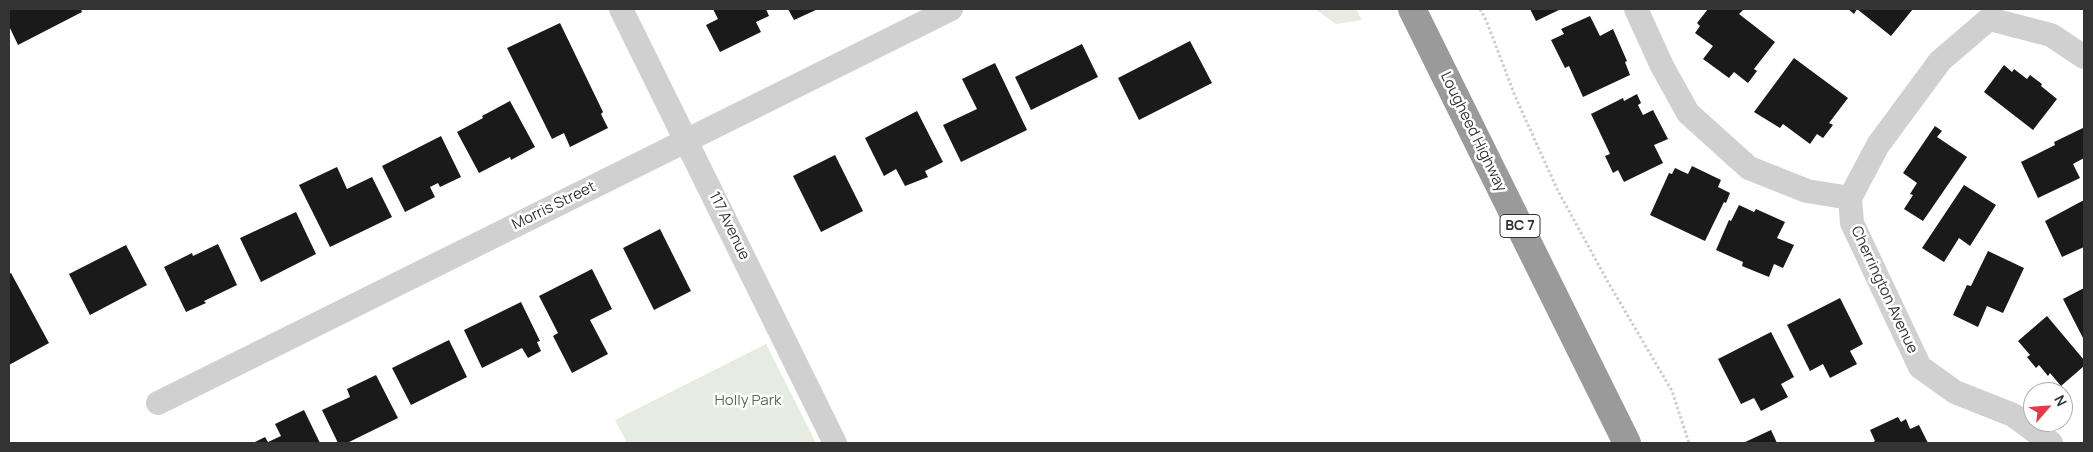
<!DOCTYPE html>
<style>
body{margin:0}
#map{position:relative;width:2093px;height:452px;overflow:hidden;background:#fff;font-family:Manrope,sans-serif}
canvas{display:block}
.frame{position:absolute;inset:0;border:10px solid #333;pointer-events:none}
.north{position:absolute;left:2023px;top:382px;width:50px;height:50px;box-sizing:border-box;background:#fff;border:1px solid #adadad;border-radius:50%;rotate:63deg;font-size:14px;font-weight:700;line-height:20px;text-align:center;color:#333}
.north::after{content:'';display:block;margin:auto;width:18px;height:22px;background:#e63946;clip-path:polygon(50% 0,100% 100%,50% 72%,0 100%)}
</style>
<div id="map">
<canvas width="2093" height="452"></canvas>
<div class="frame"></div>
<div class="north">N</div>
</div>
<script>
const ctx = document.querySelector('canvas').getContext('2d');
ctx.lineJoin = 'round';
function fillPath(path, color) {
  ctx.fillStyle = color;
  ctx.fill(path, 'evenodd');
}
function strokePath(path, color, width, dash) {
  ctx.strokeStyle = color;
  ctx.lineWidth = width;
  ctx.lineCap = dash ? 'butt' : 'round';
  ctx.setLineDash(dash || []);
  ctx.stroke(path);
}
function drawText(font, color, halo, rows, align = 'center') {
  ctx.font = font + ' Manrope,sans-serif';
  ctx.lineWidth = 5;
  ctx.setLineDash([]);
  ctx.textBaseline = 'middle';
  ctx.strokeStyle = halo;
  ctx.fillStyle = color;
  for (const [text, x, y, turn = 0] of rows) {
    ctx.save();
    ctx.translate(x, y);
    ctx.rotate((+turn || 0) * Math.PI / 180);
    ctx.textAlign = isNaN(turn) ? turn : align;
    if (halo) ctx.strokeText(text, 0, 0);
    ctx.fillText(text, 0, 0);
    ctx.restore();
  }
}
const green = new Path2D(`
 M1315,9H1356L1362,20L1336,24Z
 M766,344L816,443H627L615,420Z`);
const building = new Path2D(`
 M9,9H81L82,12L18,45L9,26Z
 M713,9H766L769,16L756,22L761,32L720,52L706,25L718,19Z
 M788,9H818L794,20Z
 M1530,9H1561L1536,21Z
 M1708,9H1741L1743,10L1739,14L1775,42L1754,69L1757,71L1748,83L1734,72L1729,78L1703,59L1713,46L1695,33L1700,26L1697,23Z
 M1848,9H1913L1891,36L1857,9L1854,14Z
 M1590,16L1600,36L1613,29L1627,61L1625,62L1630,75L1583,97L1569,66L1565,68L1551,40L1564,34L1561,29Z
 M560,23L603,112L601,114L608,128L570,147L564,133L552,139L507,48Z
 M1190,41L1212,83L1139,120L1118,78Z
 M1082,44L1098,77L1031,110L1015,77Z
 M1794,58L1848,98L1829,123L1833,125L1823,138L1817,134L1810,144L1783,124L1780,128L1754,112Z
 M995,63L1027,130L961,162L943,125L977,109L962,79Z
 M2004,65L2012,72L2014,69L2027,79L2030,75L2042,84L2041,86L2057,99L2033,130L1984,92Z
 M1637,94L1641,103L1638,105L1643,115L1653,110L1668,139L1654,145L1663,163L1624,182L1618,170L1613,173L1605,156L1610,154L1591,114L1623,98L1624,101Z
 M510,101L535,147L511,160L510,157L479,173L457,132L483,118L482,116Z
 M917,111L943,162L925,171L928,177L905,186L896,169L884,176L865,138Z
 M1935,126L1942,131L1937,137L1967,157L1923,221L1904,209L1913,195L1910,194L1917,183L1903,173Z
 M2083,128L2084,158L2073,164L2080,178L2038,198L2021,162L2055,145L2054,142Z
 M441,136L461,177L440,187L438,183L430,187L435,197L405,212L382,166Z
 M835,155L863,211L821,232L793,176Z
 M1692,166L1721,180L1718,187L1730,193L1726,203L1724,202L1705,241L1650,215L1669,173L1672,174L1675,168L1688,174Z
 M337,167L347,189L372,177L392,217L330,247L299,185Z
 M1964,185L1996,205L1970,246L1959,238L1944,262L1922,248Z
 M2084,200V247L2062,257L2045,221Z
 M1739,205L1754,212L1756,209L1785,222L1777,238L1794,245L1783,268L1774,264L1769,277L1742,266L1743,262L1716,250L1729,220L1731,221Z
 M296,212L316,254L261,282L240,238Z
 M660,229L691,291L654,310L623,248Z
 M218,244L237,285L204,301L206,303L186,312L164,267L192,253L193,256Z
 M126,245L147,285L90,315L69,274Z
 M1988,251L2024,268L2003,313L1987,306L1978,327L1953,315L1967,285L1971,286Z
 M592,269L612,309L590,320L608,354L572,373L553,336L558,333L539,296Z
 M11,273L49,343L9,365V274Z
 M2084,288V340L2063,299Z
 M1840,298L1863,344L1850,351L1857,364L1830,378L1823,364L1810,371L1787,325Z
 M521,302L540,341L537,342L541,351L528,358L522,348L482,368L464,330Z
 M2047,316L2084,360V366L2061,386L2050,373L2048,376L2039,365L2036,368L2027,357L2030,355L2018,341Z
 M1771,332L1794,377L1781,384L1788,397L1761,411L1754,398L1741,404L1718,359Z
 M449,340L467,377L411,405L392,368Z
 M376,375L398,418L347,443H338L322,410L350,397L347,389Z
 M304,410L320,443H253L265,437L268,442L281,436L275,424Z
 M1898,417L1901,422L1906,419L1910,429L1919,425L1928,443H1872L1875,441L1870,430Z
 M1771,430L1777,443H1743Z`);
const path = new Path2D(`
 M1480,9L1486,20L1515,96L1558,191L1608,282L1672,391L1689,443`);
const street = new Path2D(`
 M621,9L835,443
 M1636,9L1662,66L1688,113L1749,168L1807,191L1850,198
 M1989,19L1940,61L1878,145L1850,198L1852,223L1920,367L1955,392L2013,415L2051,443
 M1989,19L2051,35L2084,57
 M158,403L951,9`);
const highway = new Path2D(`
 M1412,9L1627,443`);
const shields = [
 [1520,226,40]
];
const shieldNames = [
 ["BC 7",1520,226]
];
const streetNames = [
 ["Lougheed Highway",1473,132,64],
 ["Morris Street",554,206,-26],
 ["117 Avenue",729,226,64],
 ["Cherrington Avenue",1884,290,65]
];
const parkNames = [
 ["Holly Park",748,401]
];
fillPath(green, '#e6ecdf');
fillPath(building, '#1a1a1a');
strokePath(path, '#cdcdcd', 3, [2.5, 2.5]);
strokePath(street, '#d0d0d0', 24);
strokePath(highway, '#9a9a9a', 28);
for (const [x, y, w] of shields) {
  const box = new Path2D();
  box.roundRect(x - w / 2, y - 11.5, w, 23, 4);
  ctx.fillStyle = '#fff';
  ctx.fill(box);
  strokePath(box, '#333', 1);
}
drawText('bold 14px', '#333', null, shieldNames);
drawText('15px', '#333', '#fff', streetNames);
drawText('15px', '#56703f', '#fff', parkNames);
</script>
